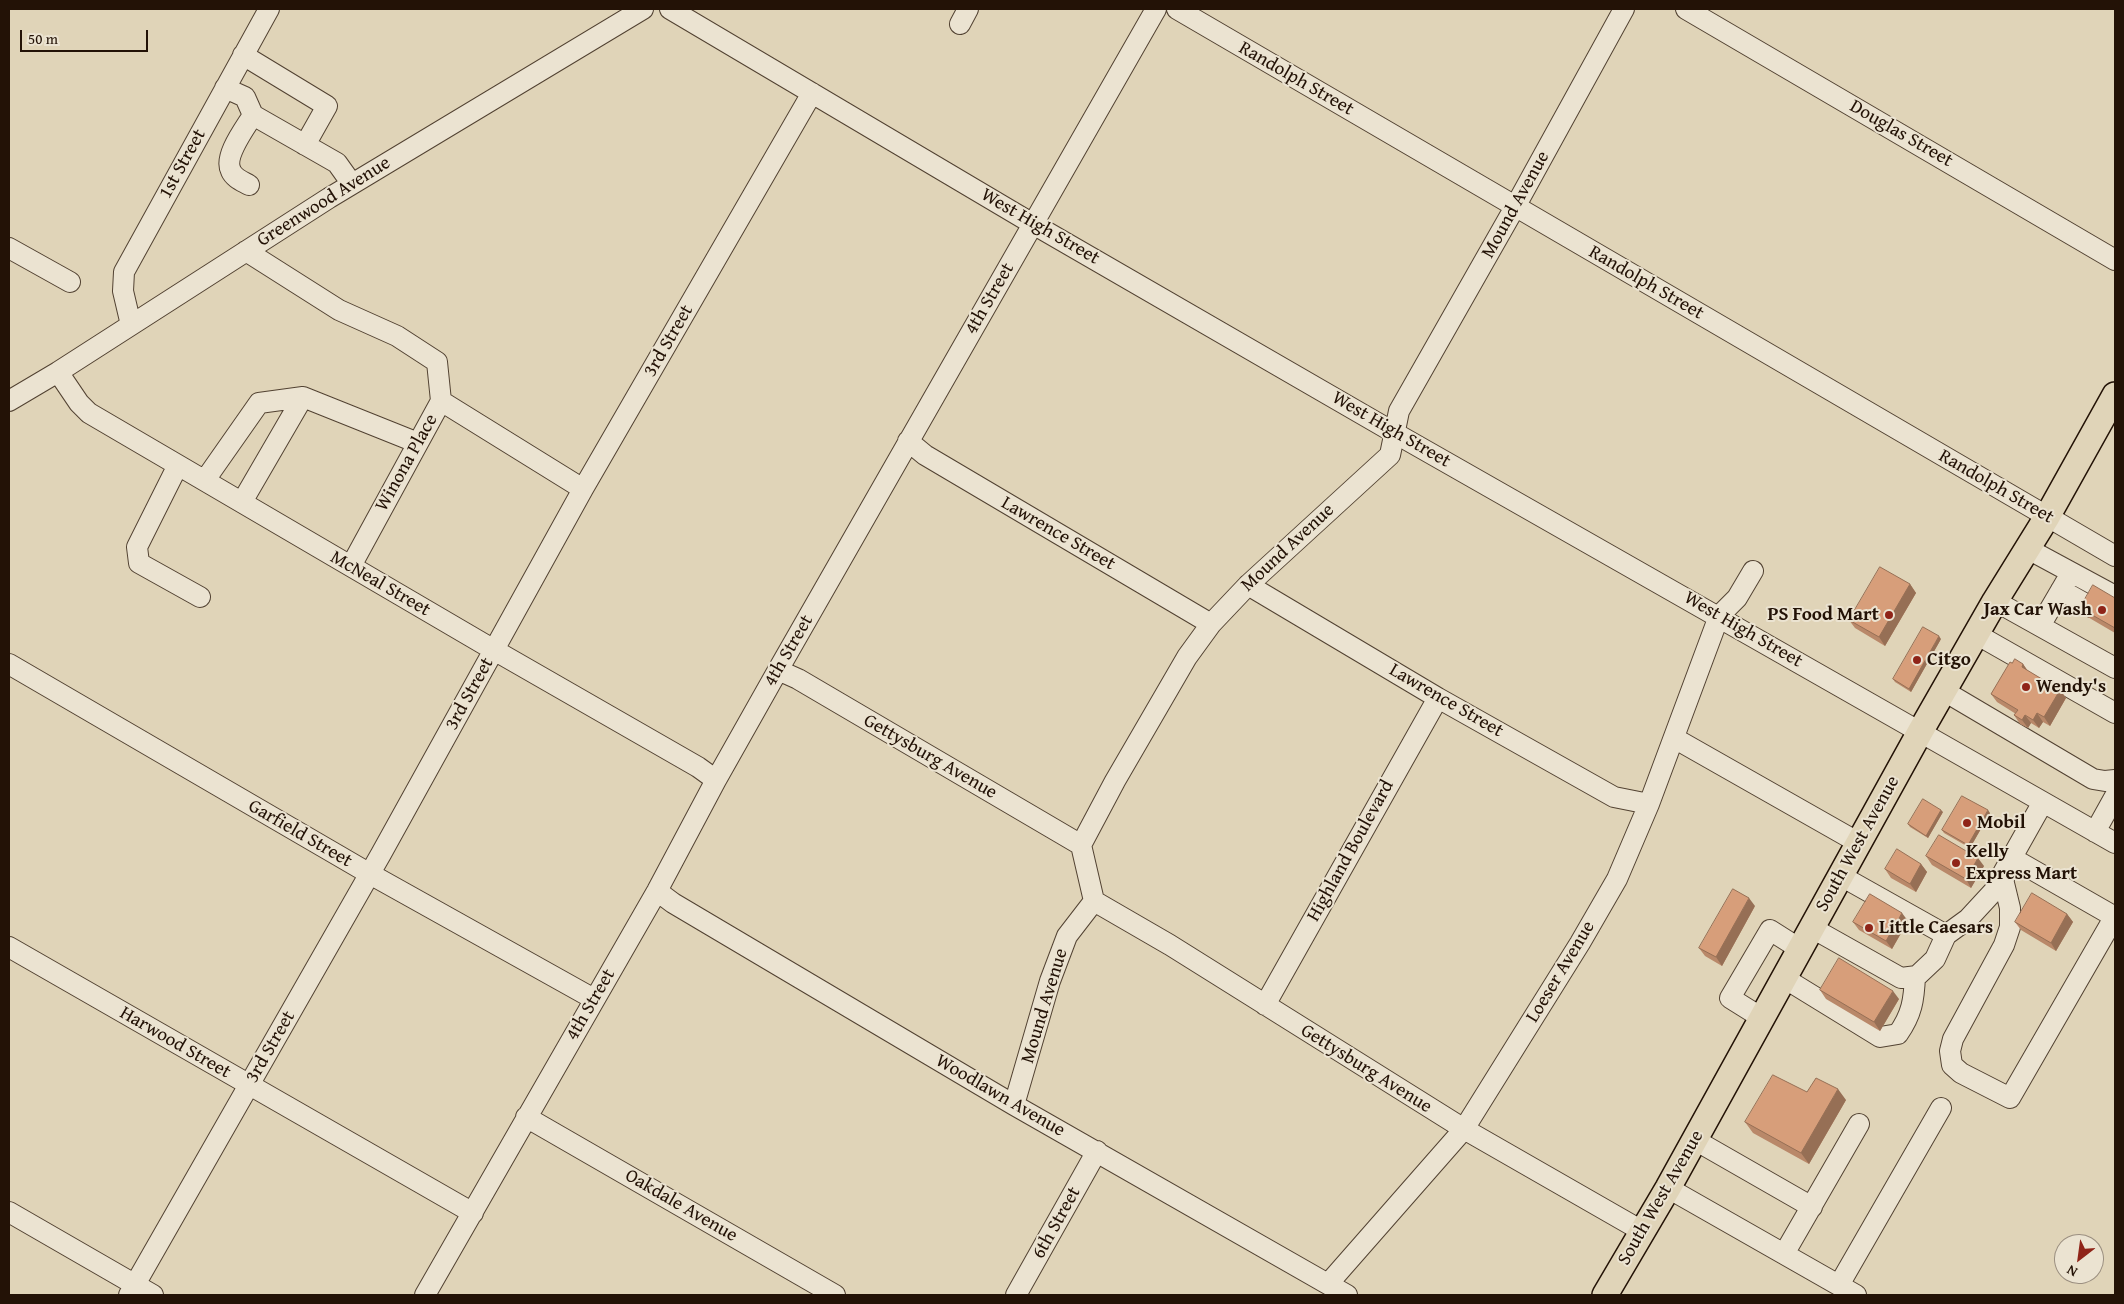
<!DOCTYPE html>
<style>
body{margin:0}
#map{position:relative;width:2124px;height:1304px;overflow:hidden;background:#e0d4b8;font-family:"Gentium Book Plus",serif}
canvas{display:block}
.frame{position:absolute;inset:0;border:10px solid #231206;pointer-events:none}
.north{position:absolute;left:2054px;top:1234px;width:50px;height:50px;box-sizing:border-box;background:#ebe3d1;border:1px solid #9b8f80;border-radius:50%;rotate:210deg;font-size:14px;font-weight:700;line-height:20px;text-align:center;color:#231206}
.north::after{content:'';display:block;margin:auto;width:18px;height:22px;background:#8f2418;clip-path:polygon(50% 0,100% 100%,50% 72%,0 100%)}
.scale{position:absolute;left:20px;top:30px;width:128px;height:22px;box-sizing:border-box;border:2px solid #231206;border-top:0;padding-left:6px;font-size:15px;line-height:18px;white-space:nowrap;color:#231206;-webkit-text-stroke:4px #ebe3d1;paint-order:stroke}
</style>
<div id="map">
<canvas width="2124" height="1304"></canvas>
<div class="frame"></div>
<div class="north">N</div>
<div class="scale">50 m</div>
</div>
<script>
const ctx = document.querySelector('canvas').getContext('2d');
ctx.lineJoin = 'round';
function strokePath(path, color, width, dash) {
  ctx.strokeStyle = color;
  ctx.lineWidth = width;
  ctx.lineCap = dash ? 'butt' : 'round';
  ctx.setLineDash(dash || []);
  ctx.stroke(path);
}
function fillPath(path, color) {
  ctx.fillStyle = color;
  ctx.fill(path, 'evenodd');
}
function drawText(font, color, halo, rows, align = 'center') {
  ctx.font = font + ' "Gentium Book Plus",serif';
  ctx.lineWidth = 4;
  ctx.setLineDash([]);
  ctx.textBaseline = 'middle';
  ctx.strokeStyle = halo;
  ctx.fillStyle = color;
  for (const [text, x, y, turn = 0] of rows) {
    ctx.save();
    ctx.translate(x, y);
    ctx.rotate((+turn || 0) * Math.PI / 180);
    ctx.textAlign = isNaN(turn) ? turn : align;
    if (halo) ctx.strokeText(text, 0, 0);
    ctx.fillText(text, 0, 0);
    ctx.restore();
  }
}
const minor = new Path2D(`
 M670,9L1033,224L1393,432L2115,843
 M1177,9L2115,556
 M1686,9L2115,260
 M960,24L968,9
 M243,55L327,106L305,145
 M225,88L245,97L253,115
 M249,185C242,181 234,178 231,171C223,156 246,127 253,115L337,163L352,184
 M9,248L70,282
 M246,251L339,310L397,336L437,362L441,401
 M131,325L123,291L124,272L269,9
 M58,372L79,403L89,413L494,650L698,767L716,780
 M9,401L58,372L329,198L643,9
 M441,401L583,489
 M908,441L925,455L1211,624
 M178,465L137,547L139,563L200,597
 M205,480L259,403L303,397
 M242,502L303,397L418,443
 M2028,549L2115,596
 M351,566L441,401
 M1248,585L1438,698L1614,797L1649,804
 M2061,590L2091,607
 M1995,601L2115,668
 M2040,626L2071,573
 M1976,634L2115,713
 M9,664L370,874L594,999
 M778,670L798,679L1081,845
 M1944,691L2093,779L2105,781L2115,780
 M1674,738L1859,843
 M2043,802L2002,875L2010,908V927L2004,945L1953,1039L1950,1051L1952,1065L1961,1073L2010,1098L2115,916
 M2095,832L2115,796
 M2012,858L2115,917
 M1841,876L1946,935
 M657,891L673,903L1014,1105L1347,1295
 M1094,901L1170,945L1464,1129L1642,1231
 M1812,928L1901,978L1917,976L1935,959L1946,935L1968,919L2004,880
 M9,947L473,1213
 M1784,978L1880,1037L1898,1034C1912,1014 1914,1000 1915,976
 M1265,1005L1438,698
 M1762,1018L1730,998L1770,930L1800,949
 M1014,1105L1050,981L1067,936L1094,901L1081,845L1115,781L1187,657L1211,624L1248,585L1390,455L1399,411L1515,207L1624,9
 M526,1117L835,1295
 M1695,1140L1812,1207
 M1668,1188L1856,1295
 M9,1212L153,1295
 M1784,1254L1859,1124
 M1328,1284L1464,1129L1580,943L1617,879L1649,804L1719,616L1737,598L1753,571
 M1839,1285L1941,1108
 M129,1295L381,854L583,489L812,93
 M425,1295L657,891L716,780L778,670L1156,9
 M1016,1295L1097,1151`);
const major = new Path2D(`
 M1605,1295L1668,1188L1920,732L1995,601L2047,517L2115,395`);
const wall = new Path2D(`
 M1910,584L1916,593L1885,646L1855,628L1849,620Z
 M2115,598V633L2086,616L2080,608Z
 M1941,639L1911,692L1895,682L1893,679Z
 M2012,663L2023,664L2028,671L2060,690L2066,698L2050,726L2043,722L2039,728L2031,723L2028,728L2020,724L2014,715L2016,714L1997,702L1991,694Z
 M1943,812L1928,838L1910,827L1908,824Z
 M1990,813L1970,848L1944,833L1942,830Z
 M1926,856L1984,866L1971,888L1932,865Z
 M1921,864L1927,872L1916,892L1891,878L1885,869Z
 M1755,906L1722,966L1705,956L1699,948Z
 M2067,914L2073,922L2056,951L2021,930L2015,922Z
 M1908,921L1892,949L1859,930L1853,922Z
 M1820,990L1899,999L1880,1031L1826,999Z
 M1807,1092L1846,1100L1809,1164L1753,1133L1745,1122Z`);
const shadedWall = new Path2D(`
 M1910,584L1916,593L1885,646L1879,637Z
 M1939,636L1941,639L1911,692L1909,689Z
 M2023,664L2029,673L2022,667Z
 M2060,690L2066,698L2050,726L2044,717Z
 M2037,713L2043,722L2039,728L2033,720Z
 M2025,715L2031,723L2028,728L2022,720Z
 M1941,810L1943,812L1928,838L1926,836Z
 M1988,810L1990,813L1970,848L1968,845Z
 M1978,858L1984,866L1971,888L1966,879Z
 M1921,864L1927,872L1916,892L1910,884Z
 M1749,898L1755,906L1722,966L1716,957Z
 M1902,913L1908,921L1892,949L1886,941Z
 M2067,914L2073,922L2056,951L2051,943Z
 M1893,991L1899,999L1880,1031L1874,1022Z
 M1838,1089L1846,1100L1809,1164L1801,1153Z`);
const building = new Path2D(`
 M1880,567L1910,584L1879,637L1849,620Z
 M2093,585L2115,598V628L2080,608Z
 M1923,627L1939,636L1909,689L1893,679Z
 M2015,659L2023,664L2022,667L2060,690L2044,717L2037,713L2033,720L2025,715L2022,720L2014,715L2018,710L1991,694L2010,662L2012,663Z
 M1962,796L1988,810L1968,845L1942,830Z
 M1923,799L1941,810L1926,836L1908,824Z
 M1939,835L1978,858L1966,879L1926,856Z
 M1897,849L1921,864L1910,884L1885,869Z
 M1733,889L1749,898L1716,957L1699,948Z
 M2032,893L2067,914L2051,943L2015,922Z
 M1870,894L1902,913L1886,941L1853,922Z
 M1839,958L1893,991L1874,1022L1820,990Z
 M1773,1075L1807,1092L1816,1078L1838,1089L1801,1153L1745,1122Z`);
const markers = [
 [2102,610,5,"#8f2418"],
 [1889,615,5,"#8f2418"],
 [1917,660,5,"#8f2418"],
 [2026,687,5,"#8f2418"],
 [1967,823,5,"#8f2418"],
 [1956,863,5,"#8f2418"],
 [1869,928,5,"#8f2418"]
];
const streetNames = [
 ["Randolph Street",1296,79,30],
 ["Douglas Street",1901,134,30],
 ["1st Street",183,164,-61],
 ["Greenwood Avenue",324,202,-32],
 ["Mound Avenue",1516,205,-61],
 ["West High Street",1040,227,30],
 ["Randolph Street",1646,283,30],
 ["4th Street",990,299,-60],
 ["3rd Street",669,341,-60],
 ["West High Street",1391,430,30],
 ["Winona Place",407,463,-61],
 ["Randolph Street",1996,487,30],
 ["Lawrence Street",1058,534,30],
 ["Mound Avenue",1288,548,-43],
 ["McNeal Street",380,584,30],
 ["West High Street",1743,630,30],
 ["4th Street",789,651,-60],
 ["3rd Street",470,694,-61],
 ["Lawrence Street",1446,701,30],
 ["Gettysburg Avenue",930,757,30],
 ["Garfield Street",300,834,30],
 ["South West Avenue",1858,844,-61],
 ["Highland Boulevard",1351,851,-61],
 ["Loeser Avenue",1561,972,-59],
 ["4th Street",591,1005,-60],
 ["Mound Avenue",1045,1006,-73],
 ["Harwood Street",175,1043,30],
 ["3rd Street",271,1047,-60],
 ["Gettysburg Avenue",1366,1069,32],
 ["Woodlawn Avenue",1000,1096,30],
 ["South West Avenue",1661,1198,-60],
 ["Oakdale Avenue",681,1206,30],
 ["6th Street",1057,1223,-61]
];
const poiNames = [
 ["Jax Car Wash",2092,610,"right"],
 ["PS Food Mart",1879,615,"right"],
 ["Citgo",1927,660],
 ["Wendy's",2036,687],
 ["Mobil",1977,823],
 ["Kelly",1966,852],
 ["Express Mart",1966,874],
 ["Little Caesars",1879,928]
];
strokePath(minor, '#524232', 22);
strokePath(major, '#231206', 28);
strokePath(minor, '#ebe3d1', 20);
strokePath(major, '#e0d4b8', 25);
fillPath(wall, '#b98869');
fillPath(shadedWall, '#966f55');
fillPath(building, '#d79e7a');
strokePath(building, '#966f55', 1);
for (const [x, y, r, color] of markers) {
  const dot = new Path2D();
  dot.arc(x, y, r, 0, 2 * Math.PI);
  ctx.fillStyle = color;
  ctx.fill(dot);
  strokePath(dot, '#ebe3d1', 2);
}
drawText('19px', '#231206', '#ebe3d1', streetNames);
drawText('bold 19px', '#231206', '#ebe3d1', poiNames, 'left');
</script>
